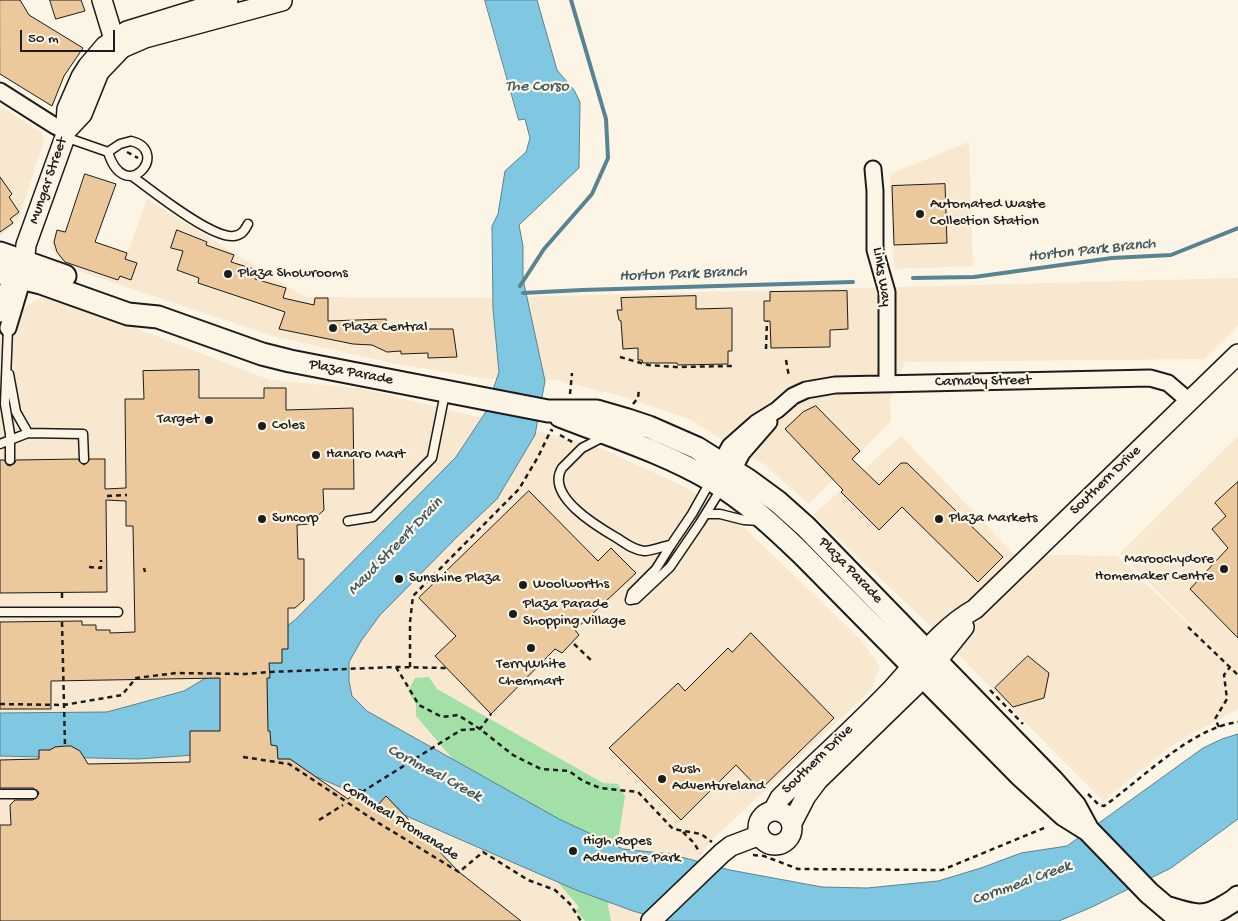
<!DOCTYPE html>
<style>
body{margin:0}
#map{position:relative;width:1238px;height:921px;overflow:hidden;background:#fcf5e5;font-family:"Gochi Hand",sans-serif}
canvas{display:block}
.scale{position:absolute;left:20px;top:30px;width:95px;height:22px;box-sizing:border-box;border:2px solid #1c1c1c;border-top:0;padding-left:6px;font-size:15px;line-height:18px;white-space:nowrap;color:#1c1c1c;-webkit-text-stroke:4px #fcf5e5;paint-order:stroke}
</style>
<div id="map">
<canvas width="1238" height="921"></canvas>
<div class="scale">50 m</div>
</div>
<script>
const ctx = document.querySelector('canvas').getContext('2d');
ctx.lineJoin = 'round';
function fillPath(path, color) {
  ctx.fillStyle = color;
  ctx.fill(path, 'evenodd');
}
function strokePath(path, color, width, dash) {
  ctx.strokeStyle = color;
  ctx.lineWidth = width;
  ctx.lineCap = dash ? 'butt' : 'round';
  ctx.setLineDash(dash || []);
  ctx.stroke(path);
}
function drawText(font, color, halo, rows, align = 'center') {
  ctx.font = font + ' "Gochi Hand",sans-serif';
  ctx.lineWidth = 4.5;
  ctx.setLineDash([]);
  ctx.textBaseline = 'middle';
  ctx.strokeStyle = halo;
  ctx.fillStyle = color;
  for (const [text, x, y, turn = 0] of rows) {
    ctx.save();
    ctx.translate(x, y);
    ctx.rotate((+turn || 0) * Math.PI / 180);
    ctx.textAlign = isNaN(turn) ? turn : align;
    if (halo) ctx.strokeText(text, 0, 0);
    ctx.fillText(text, 0, 0);
    ctx.restore();
  }
}
const built = new Path2D(`
 M0,106L41,132L44,140L18,221L0,236Z
 M969,142L973,266L894,269L890,174Z
 M147,199L305,297L483,298L1238,278V326L1204,359L905,362L890,400L891,421L809,504L765,465L689,419L625,397L556,380L489,379L396,364L273,336L64,266L51,248L56,229L128,252Z
 M41,297L102,315L270,380L360,388L596,446L687,488L732,516L862,641L880,667L871,690L708,844L660,921H0V323Z
 M901,436L1014,554L1117,556L1235,670L1120,553L1238,436V709L1175,743L1103,801L920,616L813,515Z`);
const green = new Path2D(`
 M429,677L437,689L603,783L618,784L625,796L608,906L611,921H585L576,910L579,907L416,716V704L408,691L415,678Z`);
const water = new Path2D(`
 M485,0H537L557,70L574,90L580,102L579,168L519,225L523,246V279L545,381L535,435L497,499L458,536L380,615L361,641L349,662V681L352,696L367,711L559,819L623,849L670,854L730,870L822,887L867,888L938,881L981,868L1021,853L1067,846L1203,748L1222,739L1238,734V819L1171,868L1092,907L1059,921H669L633,911L576,890L317,777L244,754H208L138,759L0,756V713L107,712L184,691L261,645L295,620L456,457L485,413L499,372L493,309L492,226L498,214L505,171L526,152L530,138L525,119L519,120Z`);
const stream = new Path2D(`
 M913,278L974,277L1112,258L1171,255L1238,228
 M520,286L544,249L592,194L608,158L606,119L571,0
 M523,293L582,290L853,282`);
const building = new Path2D(`
 M0,0H20L29,15L83,48L64,76L52,106L0,74Z
 M50,0H81L85,11L56,19Z
 M85,174L116,184L95,242L127,253L125,259L137,263L131,280L120,276L118,280L65,262L57,252L54,242L57,230L65,232Z
 M0,177L12,194L9,197L19,212L10,219L13,223L0,232Z
 M945,184L947,243L894,245L892,186Z
 M177,230L207,242L206,245L234,255L231,262L257,270L255,279L286,288L283,298L314,305L315,298H328V321L386,319L387,329H453L457,357L428,358V353L401,354V351L387,352L372,345L353,344L279,329L285,312L198,283L199,278L177,270L183,251L171,248Z
 M847,291L848,329L830,330V347L771,348L770,321H764V301H770V292Z
 M696,296V309L732,308V351H728V364L678,365L677,363H643L642,360H638V348L623,349L621,321L619,320L617,310H622L621,298Z
 M199,370V398H264V388H286V410L353,408L354,489H323L324,510L309,524L297,525L298,559H304V600L295,608H288V649H282V663H269L270,678H267L268,731H270L271,745L277,746L278,759H290L348,799L360,789L377,806L386,796L459,872L521,921H0V825H11L10,805L15,800H33L39,794L38,791L33,788H0V760L39,759V750H50L55,747L65,746H71L80,751L88,764L190,762V731H220V678L51,681V709H0V622L82,621V625H96V630H110V633L135,632L133,526H126V501L106,500L107,592L0,593V460H4L7,465L10,466L15,463L16,460L78,459L80,462L84,465L87,463L90,459H105V489L126,488L125,399H144L143,371Z
 M816,406L860,451L852,459L879,485L901,463H907L1003,557L978,582L902,507L879,530L841,492L843,490L785,429L803,412Z
 M1238,482V638L1190,589L1228,548L1212,529L1226,516L1215,503Z
 M529,491L598,561L611,548L636,573L575,630L579,635L562,653L555,649L491,714L435,656L456,636L419,598Z
 M751,633L834,718L760,790L736,765L681,820L609,748L678,683L685,691L728,648L732,652Z
 M1028,656L1049,673L1044,698L1013,707L995,688Z`);
const path = new Path2D(`
 M127,152L138,158
 M766,349L767,321
 M620,357L648,365L675,367L733,366
 M786,360L789,377
 M570,394L572,373
 M633,404L638,398L639,389
 M560,435L574,443
 M107,496L127,495
 M89,567L101,568V560
 M144,568L145,572
 M62,593V602
 M62,622L65,746
 M1188,627L1238,675
 M574,644L592,661
 M396,667L419,705L442,717L458,715L480,729L513,755L541,769L569,771L583,781L600,788L638,792L673,829L701,834L712,842
 M410,667V622L413,596L519,489L538,457L551,430L553,431
 M990,690L1023,724
 M0,704L64,705L122,695L136,678L176,673L245,674L269,672L396,667L446,668
 M1219,727L1215,719L1227,699L1224,675L1230,667
 M1088,794L1099,805L1104,806C1142,779 1191,728 1238,722
 M354,797L461,730L480,729L491,714
 M319,820L343,805
 M683,832L694,843L700,853
 M753,855L764,856L798,869L942,870L1044,828`);
const service = new Path2D(`
 M65,137L108,152
 M131,141C172,151 125,207 108,152L120,144Z
 M132,176C151,190 212,239 234,236C242,235 245,230 248,224
 M8,328L5,404L10,434V460
 M9,374L16,412L28,433
 M605,436L582,448L562,468C545,496 598,527 617,538C625,543 633,550 644,551C652,551 663,546 671,545
 M0,444L28,433L83,434L84,459
 M706,514H720L744,520L759,521
 M348,521L373,517L432,458L445,393
 M630,600L636,599L670,567L700,523L721,489
 M630,600L632,593L656,569L671,545L692,514L710,482
 M0,612H118
 M0,794H33`);
const minor = new Path2D(`
 M0,91L55,126L66,131
 M873,169L875,191V250L887,292V384
 M0,314L11,275
 M8,328L23,278
 M717,470L730,446L756,423L777,410L793,396L806,390L835,385L1150,378L1168,383L1189,401
 M729,478L742,453L769,422`);
const tertiary = new Path2D(`
 M102,0L113,36L121,47
 M66,131L82,114L99,72L122,48L145,38L282,1
 M23,276L26,245L65,137L67,109L81,77L88,66L105,46L127,31L228,0
 M758 828a17 17 0 1 1 34 0a17 17 0 1 1-34 0Z
 M773,811L780,798C817,761 857,726 893,688C918,661 941,628 975,609L1238,354
 M792,823L806,796L818,780L923,678L964,627
 M651,921L722,853L731,846L760,835`);
const secondary = new Path2D(`
 M0,253L65,276
 M0,273L41,283L128,314L158,317L262,354L290,361L548,411H597L628,420L649,427L697,448L748,480L778,502L806,527L1053,781L1075,806L1088,830
 M560,416C611,436 663,452 711,480C745,500 774,527 802,554L1020,775L1064,815L1088,830L1149,893L1182,921
 M1169,908C1192,915 1204,920 1225,906C1230,903 1234,901 1238,897`);
const pathBridge = new Path2D(`
 M243,757L289,764L377,822L459,872L483,852L528,880L555,890L570,904L581,921`);
const markers = [
 [920,214,5,"#1c1c1c"],
 [228,274,5,"#1c1c1c"],
 [333,328,5,"#1c1c1c"],
 [209,420,5,"#1c1c1c"],
 [262,426,5,"#1c1c1c"],
 [316,455,5,"#1c1c1c"],
 [262,519,5,"#1c1c1c"],
 [939,519,5,"#1c1c1c"],
 [1224,569,5,"#1c1c1c"],
 [399,579,5,"#1c1c1c"],
 [523,585,5,"#1c1c1c"],
 [513,614,5,"#1c1c1c"],
 [531,648,5,"#1c1c1c"],
 [662,779,5,"#1c1c1c"],
 [573,851,5,"#1c1c1c"]
];
const streetNames = [
 ["Mungar Street",49,181,-71],
 ["Links Way",881,277,81],
 ["Plaza Parade",351,373,11],
 ["Carnaby Street",983,382,-1],
 ["Southern Drive",1106,481,-44],
 ["Plaza Parade",850,571,46],
 ["Southern Drive",818,760,-44],
 ["Cornmeal Promanade",400,822,32]
];
const poiNames = [
 ["Automated Waste",930,205],
 ["Collection Station",930,222],
 ["Plaza Showrooms",238,274],
 ["Plaza Central",343,328],
 ["Target",199,420,"right"],
 ["Coles",272,426],
 ["Hanaro Mart",326,455],
 ["Suncorp",272,519],
 ["Plaza Markets",949,519],
 ["Maroochydore",1214,560,"right"],
 ["Homemaker Centre",1214,577,"right"],
 ["Sunshine Plaza",409,579],
 ["Woolworths",533,585],
 ["Plaza Parade",523,605],
 ["Shopping Village",523,622],
 ["TerryWhite",531,665,"center"],
 ["Chemmart",531,682,"center"],
 ["Rush",672,770],
 ["Adventureland",672,787],
 ["High Ropes",583,842],
 ["Adventure Park",583,859]
];
const waterNames = [
 ["The Corso",537,88],
 ["Horton Park Branch",1092,251,-6],
 ["Horton Park Branch",683,275,-2],
 ["Maud Streert Drain",396,547,-46],
 ["Cornmeal Creek",434,774,28],
 ["Cornmeal Creek",1022,884,-20]
];
fillPath(built, '#f7e8cf');
fillPath(green, '#a2e0a8');
fillPath(water, '#80c8e1');
strokePath(water, '#588392', 1);
strokePath(stream, '#588392', 4);
fillPath(building, '#ecc89d');
strokePath(building, '#1c1c1c', 1);
strokePath(service, '#1c1c1c', 11);
strokePath(minor, '#1c1c1c', 19);
strokePath(tertiary, '#1c1c1c', 22);
strokePath(secondary, '#1c1c1c', 25);
strokePath(path, '#1c1c1c', 2.5, [5, 4]);
strokePath(service, '#fcf5e5', 8);
strokePath(minor, '#fcf5e5', 15);
strokePath(tertiary, '#fcf5e5', 19);
strokePath(secondary, '#fcf5e5', 21);
strokePath(pathBridge, '#1c1c1c', 2.5, [5, 4]);
for (const [x, y, r, color] of markers) {
  const dot = new Path2D();
  dot.arc(x, y, r, 0, 2 * Math.PI);
  ctx.fillStyle = color;
  ctx.fill(dot);
  strokePath(dot, '#fcf5e5', 2);
}
drawText('15px', '#1c1c1c', '#fcf5e5', streetNames);
drawText('15px', '#1c1c1c', '#fcf5e5', poiNames, 'left');
drawText('italic 16px', '#3f5861', '#fcf5e5', waterNames);
</script>
